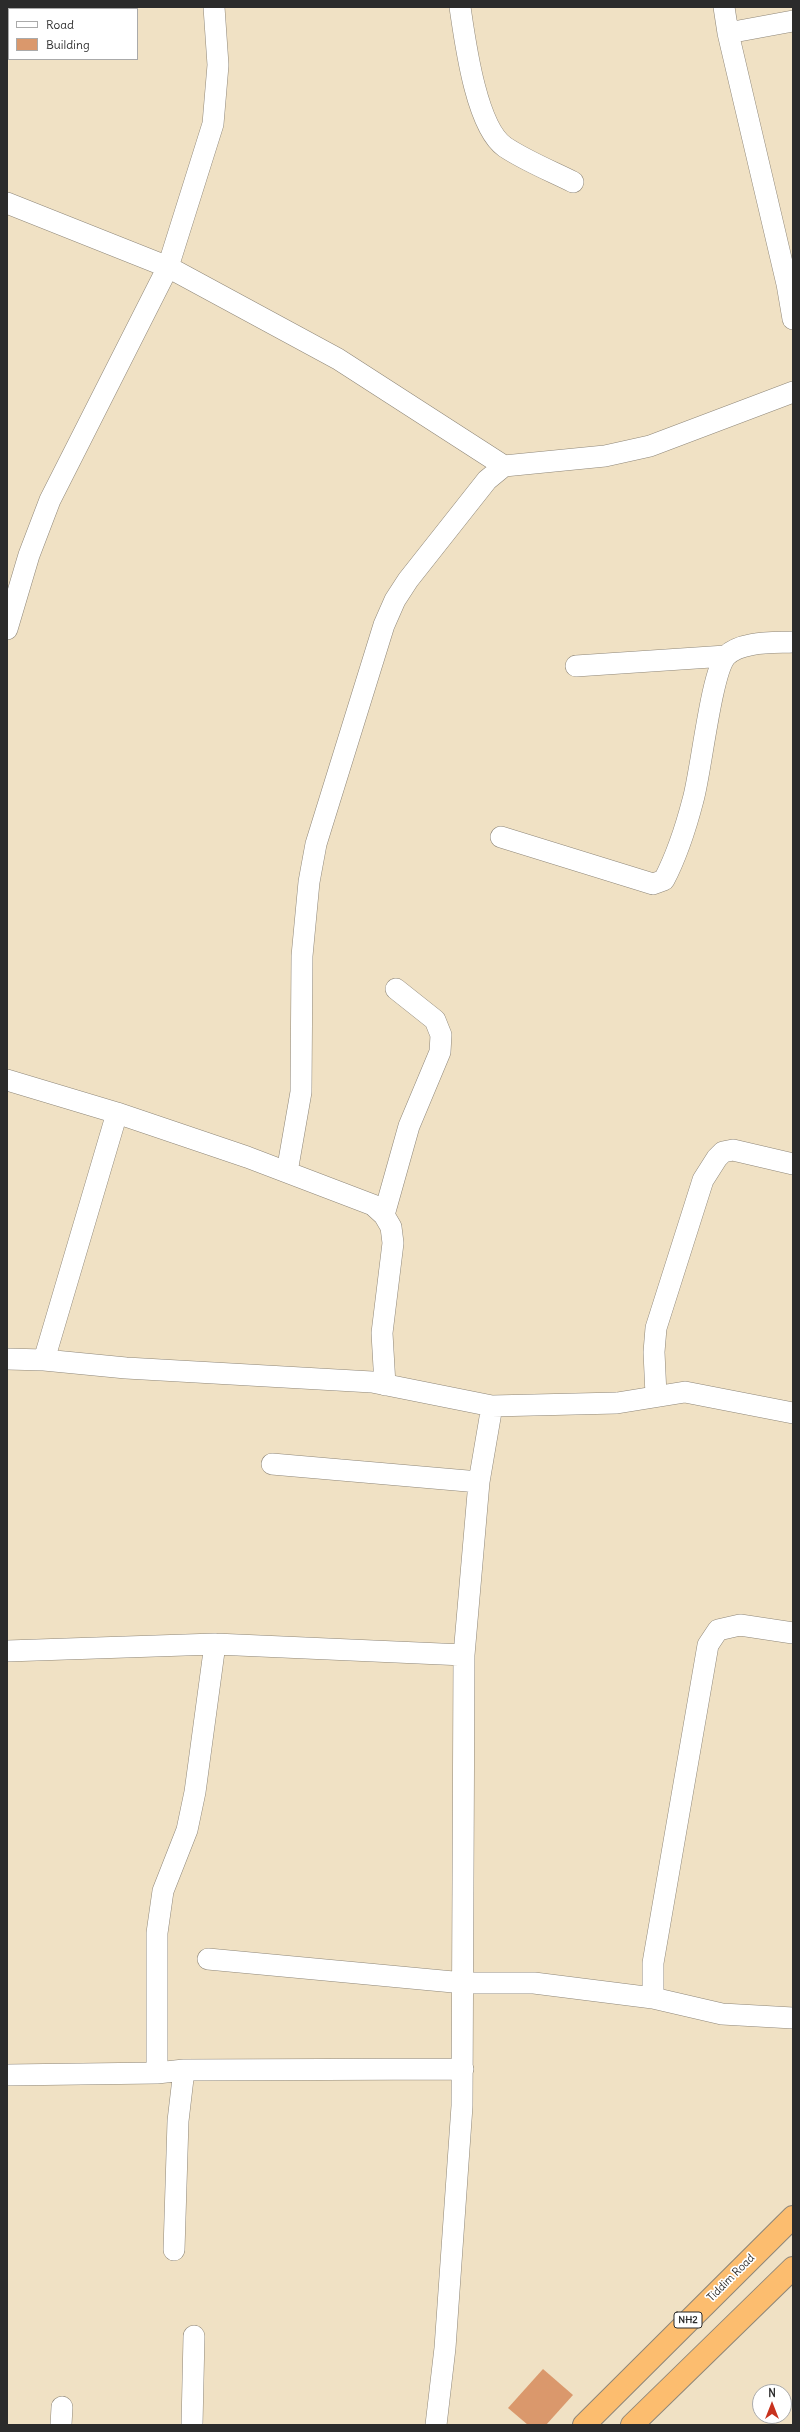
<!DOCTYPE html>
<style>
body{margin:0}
#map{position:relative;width:800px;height:2432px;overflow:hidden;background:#f0e1c4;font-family:Delius,sans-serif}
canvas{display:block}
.frame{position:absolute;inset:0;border:8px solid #2b2b2b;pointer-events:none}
.legend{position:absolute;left:8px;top:8px;width:130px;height:52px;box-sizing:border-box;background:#fff;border:1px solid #aaa;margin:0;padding:5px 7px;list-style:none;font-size:12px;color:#2b2b2b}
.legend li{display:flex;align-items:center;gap:8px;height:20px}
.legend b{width:20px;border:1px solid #aaa}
.north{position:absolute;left:752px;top:2384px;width:40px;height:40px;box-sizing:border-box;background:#fff;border:1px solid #aaa;border-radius:50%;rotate:0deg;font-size:11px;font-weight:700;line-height:16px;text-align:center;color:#2b2b2b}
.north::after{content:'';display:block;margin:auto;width:14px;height:18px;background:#c8321e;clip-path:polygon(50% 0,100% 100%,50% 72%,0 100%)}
</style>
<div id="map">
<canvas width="800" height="2432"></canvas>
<div class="frame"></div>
<ul class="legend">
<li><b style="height:5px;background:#fff"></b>Road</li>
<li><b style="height:11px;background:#da986c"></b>Building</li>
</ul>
<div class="north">N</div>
</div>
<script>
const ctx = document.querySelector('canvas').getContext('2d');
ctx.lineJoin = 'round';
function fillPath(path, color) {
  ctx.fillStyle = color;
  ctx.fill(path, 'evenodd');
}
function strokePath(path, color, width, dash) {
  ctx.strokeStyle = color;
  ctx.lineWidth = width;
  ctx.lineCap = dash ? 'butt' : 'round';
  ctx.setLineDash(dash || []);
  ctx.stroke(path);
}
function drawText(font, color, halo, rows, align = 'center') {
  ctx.font = font + ' Delius,sans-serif';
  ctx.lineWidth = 3.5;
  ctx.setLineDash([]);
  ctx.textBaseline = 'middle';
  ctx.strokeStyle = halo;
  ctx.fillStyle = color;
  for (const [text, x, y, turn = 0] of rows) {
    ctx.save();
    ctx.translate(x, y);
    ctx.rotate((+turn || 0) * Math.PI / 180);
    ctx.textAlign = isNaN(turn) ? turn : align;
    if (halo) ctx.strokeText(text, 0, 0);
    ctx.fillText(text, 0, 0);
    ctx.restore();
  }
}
const building = new Path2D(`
 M543,2369L573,2395L546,2425H528L508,2408Z`);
const street = new Path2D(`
 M460,7C465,41 476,127 505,147C526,161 551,171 573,182
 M724,7L728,33L787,284L793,319
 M728,33L793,21
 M7,203L168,267L338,359L504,466
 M7,629L29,555L50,500L168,267L213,124L218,65L214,7
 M576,666L726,656
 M501,837L653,884L664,880C677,855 686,827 693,800C701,773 711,673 726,656C741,641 773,643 793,642
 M7,1080L117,1113L247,1157L373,1205L384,1215L391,1227L393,1243L382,1333L385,1385
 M287,1172L301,1092L302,956L309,882L316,844L384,625L395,600L408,580L487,480L504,466L605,456L650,446L793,392
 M384,1215L409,1126L440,1052L441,1035L435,1020L396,989
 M7,1359L44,1360L126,1368L372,1382L492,1406L617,1403L685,1392L793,1413
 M44,1360L117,1113
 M656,1395L654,1352L656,1328L703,1180L717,1158L723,1152L733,1150L793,1164
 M272,1464L479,1482
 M7,1651L215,1644L464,1655
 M208,1959L464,1983H534L653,1998L722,2014L793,2018
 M653,1998V1963L708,1645L718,1630L740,1625L793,1633
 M157,2073V1933L163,1891L187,1830L195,1792L215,1644
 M7,2075L157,2073L184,2070L463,2069
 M174,2250L178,2121L184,2070
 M61,2425L62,2407
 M192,2425L194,2336
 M436,2425L445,2348L462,2106L464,1655L479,1482L492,1406`);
const highway = new Path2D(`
 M584,2425L793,2217
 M632,2425L793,2268`);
const shields = [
 [688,2320,28]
];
const shieldNames = [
 ["NH2",688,2320]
];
const streetNames = [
 ["Tiddim Road",731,2278,-45]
];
fillPath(building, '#da986c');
strokePath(street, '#8e8678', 22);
strokePath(highway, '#8e8678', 24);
strokePath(street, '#fff', 21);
strokePath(highway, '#fcbd6f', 22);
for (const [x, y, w] of shields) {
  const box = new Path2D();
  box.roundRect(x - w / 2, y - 8, w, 16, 3);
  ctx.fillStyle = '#fff';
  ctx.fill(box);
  strokePath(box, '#2b2b2b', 1);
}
drawText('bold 10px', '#2b2b2b', null, shieldNames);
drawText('11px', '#2b2b2b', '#fff', streetNames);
</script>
